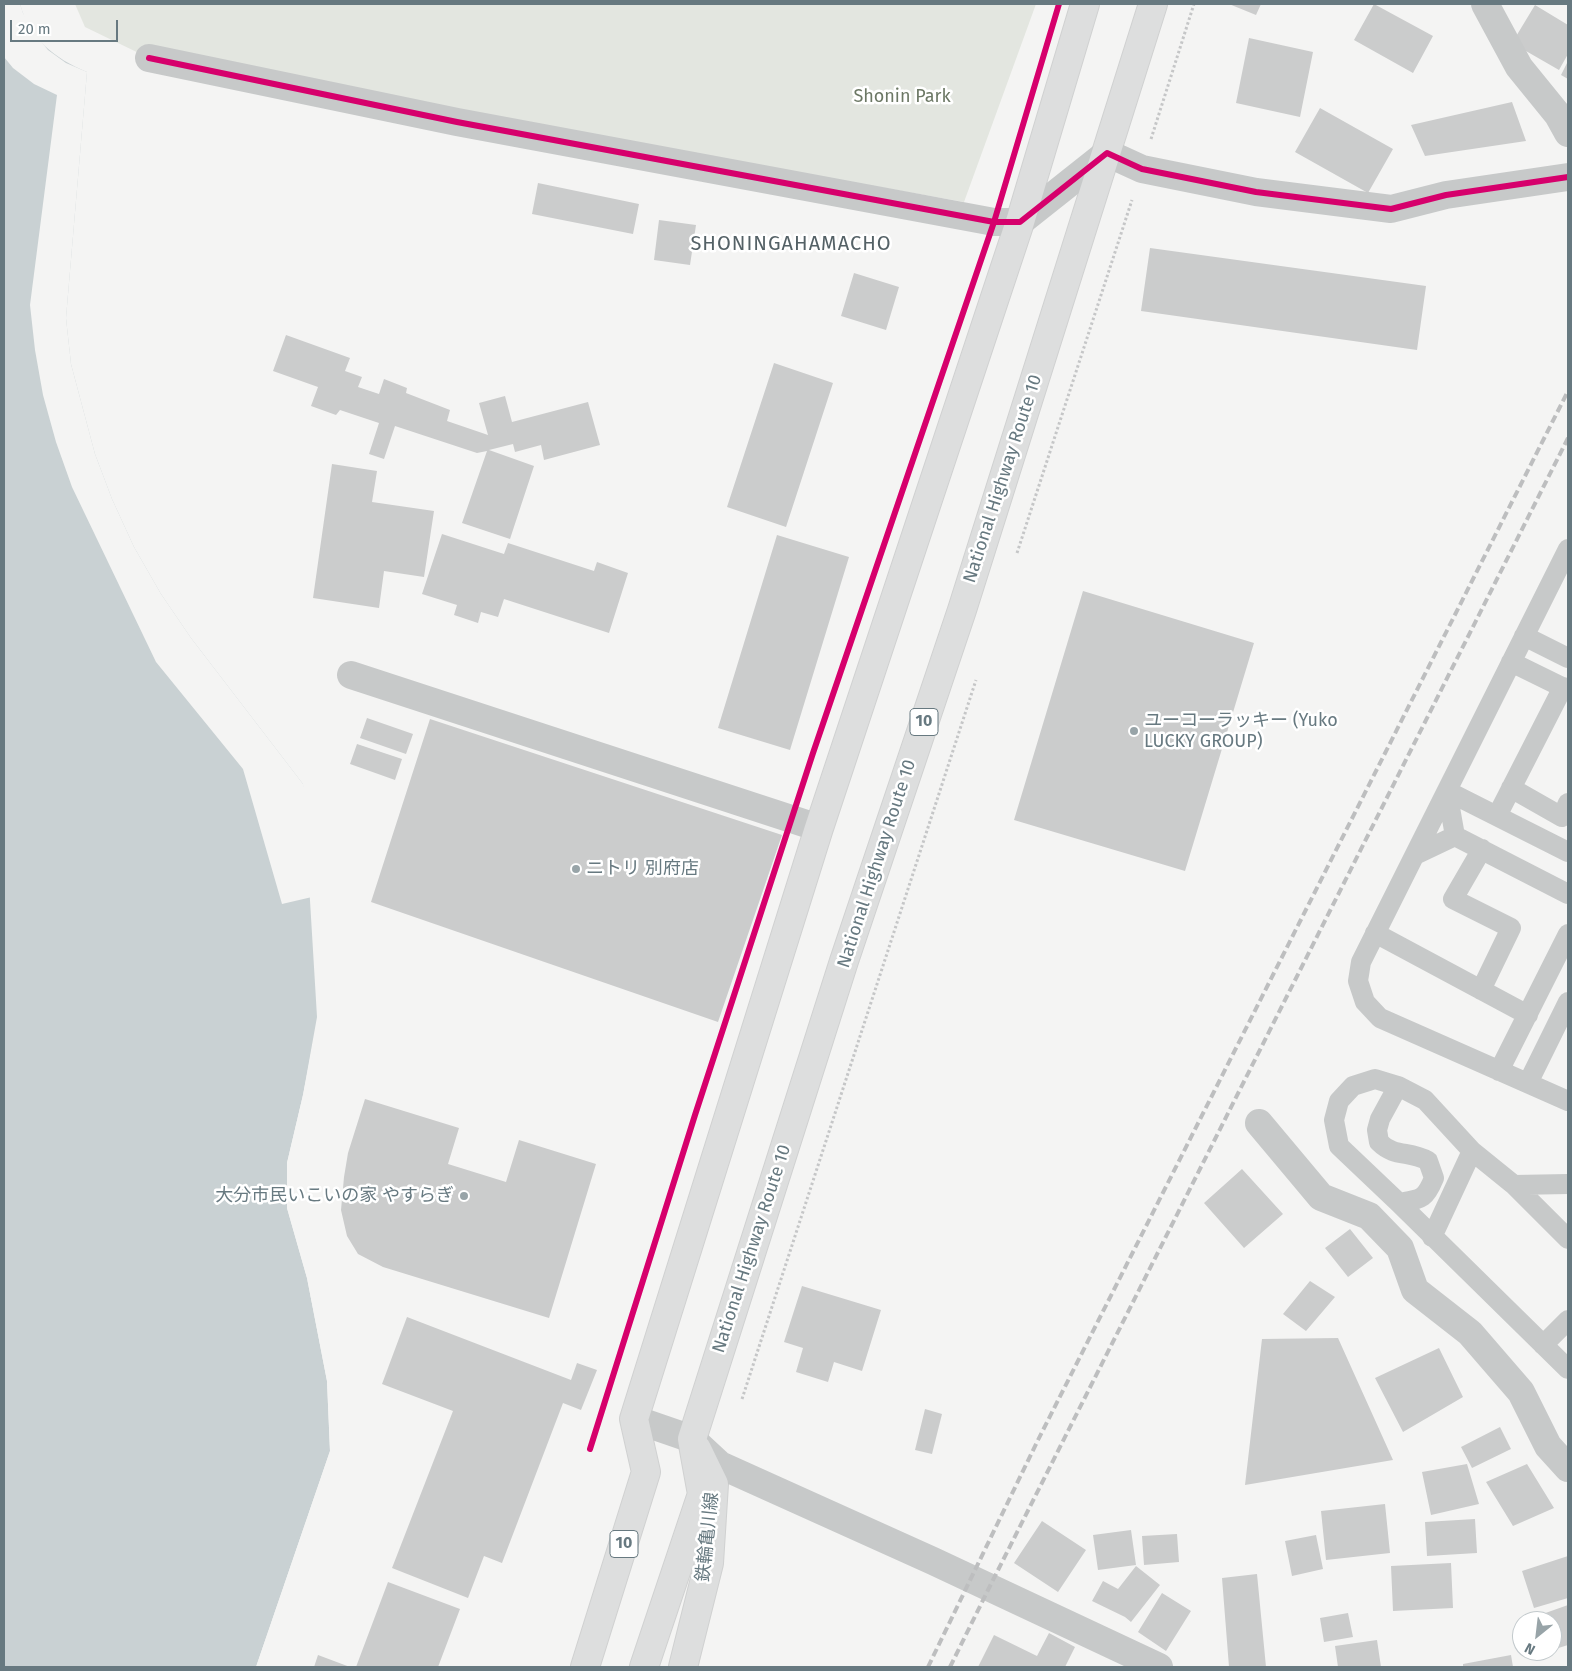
<!DOCTYPE html>
<meta charset="utf-8">
<style>
body{margin:0}
#map{position:relative;width:1572px;height:1671px;overflow:hidden;background:#f4f4f3;font-family:"Fira Sans",sans-serif}
canvas{display:block}
.frame{position:absolute;inset:0;border:5px solid #677980;pointer-events:none}
.north{position:absolute;left:1512px;top:1611px;width:50px;height:50px;box-sizing:border-box;background:#fff;border:1px solid #c2c9cc;border-radius:50%;rotate:209deg;font-size:14px;font-weight:700;line-height:20px;text-align:center;color:#677980}
.north::after{content:'';display:block;margin:auto;width:18px;height:22px;background:#98a4a8;clip-path:polygon(50% 0,100% 100%,50% 72%,0 100%)}
.scale{position:absolute;left:10px;top:20px;width:108px;height:22px;box-sizing:border-box;border:2px solid #677980;border-top:0;padding-left:6px;font-size:15px;line-height:18px;white-space:nowrap;color:#677980;-webkit-text-stroke:4px #fff;paint-order:stroke}
</style>
<div id="map">
<canvas width="1572" height="1671"></canvas>
<div class="frame"></div>
<div class="north">N</div>
<div class="scale">20 m</div>
</div>
<script>
const ctx = document.querySelector('canvas').getContext('2d');
ctx.lineJoin = 'round';
function fillPath(path, color) {
  ctx.fillStyle = color;
  ctx.fill(path, 'evenodd');
}
function strokePath(path, color, width, dash) {
  ctx.strokeStyle = color;
  ctx.lineWidth = width;
  ctx.lineCap = dash ? 'butt' : 'round';
  ctx.setLineDash(dash || []);
  ctx.stroke(path);
}
function drawText(font, color, halo, rows, align = 'center') {
  ctx.font = font + ' "Fira Sans","Noto Sans JP",sans-serif';
  ctx.lineWidth = 5;
  ctx.setLineDash([]);
  ctx.textBaseline = 'middle';
  ctx.strokeStyle = halo;
  ctx.fillStyle = color;
  for (const [text, x, y, turn = 0] of rows) {
    ctx.save();
    ctx.translate(x, y);
    ctx.rotate((+turn || 0) * Math.PI / 180);
    ctx.textAlign = isNaN(turn) ? turn : align;
    if (halo) ctx.strokeText(text, 0, 0);
    ctx.fillText(text, 0, 0);
    ctx.restore();
  }
}
const green = new Path2D(`
 M75,4H1036L964,202L149,58L85,27Z`);
const water = new Path2D(`
 M4,4H20C30,39 54,58 87,72L66,318L71,364L95,454L112,499L134,547L161,594L191,638L303,784L317,1017L303,1095L287,1163V1208L307,1278L327,1381L330,1451L256,1667H4Z`);
const pier = new Path2D(`
 M4,4H20L23,13L34,33L48,50L66,63L87,72L66,318L71,364L95,454L112,499L134,547L161,594L191,638L303,784L306,795L312,897L282,904L243,769L156,662L72,487L56,442L43,395L35,350L30,305L57,95L34,84L13,68L4,57Z
 M315,1033L317,1034L306,1095L290,1163V1208L309,1278L329,1381L332,1451L259,1667H256L330,1451L327,1381L307,1278L287,1208V1163L303,1095Z`);
const building = new Path2D(`
 M1229,4H1261L1256,15Z
 M1374,4L1433,36L1413,73L1354,40Z
 M1535,5L1568,25V54L1559,70L1512,43Z
 M1249,38L1313,52L1300,117L1236,103Z
 M1568,61V79L1561,75Z
 M1512,102L1526,141L1425,156L1411,125Z
 M1320,108L1393,149L1368,193L1295,152Z
 M538,183L639,204L633,234L532,214Z
 M659,220L696,225L690,265L654,260Z
 M1150,248L1426,286L1417,350L1141,311Z
 M854,273L899,287L886,330L841,316Z
 M286,335L350,358L345,371L362,377L358,387L379,394L384,379L407,388L406,393L450,410L447,421L488,435L479,403L505,396L512,422L588,402L600,445L544,460L541,445L515,452L513,444L489,450L534,466L510,539L462,523L487,451L477,453L395,426L384,459L369,454L379,423L340,410L336,415L311,406L318,387L273,371Z
 M774,363L833,383L786,527L727,507Z
 M332,464L377,471L372,502L434,511L424,577L384,571L379,608L313,598Z
 M442,534L504,554L508,543L594,571L597,562L628,573L609,633L504,599L498,617L481,612L478,623L454,615L457,605L422,594Z
 M777,535L849,557L790,750L718,728Z
 M1083,591L1254,643L1185,871L1014,820Z
 M367,718L413,734L406,754L360,738Z
 M430,719L782,835L718,1022L371,902Z
 M357,744L402,759L395,780L350,764Z
 M365,1099L459,1128L448,1164L506,1182L519,1140L596,1164L549,1318L383,1267L358,1254L347,1236L341,1210L344,1177L348,1153Z
 M1242,1169L1283,1214L1244,1248L1204,1203Z
 M1350,1229L1373,1258L1348,1277L1325,1248Z
 M1310,1281L1335,1297L1306,1331L1283,1314Z
 M802,1286L881,1310L862,1371L834,1362L828,1382L796,1372L803,1348L784,1342Z
 M407,1317L571,1380L577,1363L597,1370L581,1410L563,1403L502,1563L484,1556L468,1598L392,1568L453,1411L382,1384Z
 M1338,1338L1393,1460L1245,1485L1262,1339Z
 M1439,1348L1463,1397L1403,1432L1375,1378Z
 M925,1409L942,1414L932,1454L915,1450Z
 M1500,1427L1511,1449L1472,1468L1461,1447Z
 M1467,1464L1479,1504L1431,1515L1422,1472Z
 M1527,1464L1554,1508L1513,1526L1486,1482Z
 M1385,1504L1390,1553L1326,1560L1321,1511Z
 M1475,1519L1477,1553L1427,1556L1425,1522Z
 M1042,1521L1086,1550L1058,1592L1014,1563Z
 M1131,1530L1136,1565L1098,1570L1093,1535Z
 M1177,1534L1179,1562L1144,1565L1142,1536Z
 M1316,1535L1323,1569L1292,1576L1285,1541Z
 M1568,1556V1598L1534,1608L1522,1571Z
 M1451,1563L1453,1608L1393,1611L1391,1566Z
 M1136,1566L1160,1585L1131,1622L1125,1617L1092,1601L1103,1581L1118,1589Z
 M1257,1574L1266,1667H1229L1222,1578Z
 M388,1582L460,1609L438,1667H356Z
 M1162,1593L1191,1611L1166,1651L1138,1632Z
 M1568,1605V1645L1552,1650V1621H1539L1537,1616Z
 M1348,1613L1353,1637L1324,1642L1320,1618Z
 M1049,1633L1075,1647L1065,1667H978L994,1635L1037,1656Z
 M1377,1640L1381,1667H1338L1335,1646Z
 M318,1655L350,1667H314Z
 M1511,1655L1513,1667H1463V1664Z`);
const path = new Path2D(`
 M1151,139L1194,4
 M1017,553L1132,200
 M742,1399L976,680
 M590,1449L600,1416`);
const service = new Path2D(`
 M1568,549L1361,962L1358,981L1365,1002L1380,1018L1568,1101
 M1524,636L1568,658
 M1511,662L1568,690
 M1511,788L1562,817L1568,803
 M1447,791L1568,852
 M1447,791L1455,836
 M1497,816L1563,687
 M1415,855L1455,836L1568,894
 M1375,933L1528,1015
 M1481,990L1511,928L1453,899L1482,849
 M1499,1071L1568,934
 M1528,1083L1568,1002
 M1398,1086L1380,1119L1377,1130L1379,1142C1395,1158 1409,1150 1428,1161L1434,1178C1425,1200 1421,1199 1399,1203
 M1514,1185L1568,1184
 M1432,1237L1472,1151
 M1568,1239L1514,1185L1472,1151L1425,1100L1398,1086L1375,1079L1353,1086L1339,1101L1334,1120L1339,1146L1399,1203L1568,1369
 M1543,1345L1568,1320`);
const minor = new Path2D(`
 M1485,4L1519,67L1558,115L1568,133
 M149,58L457,122L994,222H1020L1107,153L1142,169L1256,192L1391,209L1446,195L1568,177
 M351,675L819,828
 M1259,1123L1321,1197L1369,1216L1400,1248L1415,1290L1470,1333L1521,1392L1548,1446L1568,1468
 M634,1419L692,1439L720,1465L933,1561L1159,1667`);
const secondary = new Path2D(`
 M683,1667L709,1563L714,1484L697,1449`);
const trunk = new Path2D(`
 M585,1667L646,1472L634,1419L819,828L1020,222L1085,4
 M644,1667L702,1494L692,1439L844,961L962,610L1153,4`);
const rail = new Path2D(`
 M928,1667L1038,1440L1568,391
 M950,1667L989,1588L1568,438`);
const cycleway = new Path2D(`
 M149,58L457,122L994,222H1020L1107,153L1142,169L1256,192L1391,209L1446,195L1568,177
 M590,1449L695,1115L813,753L994,222L1059,4`);
const markers = [
 [1134,731,5,"#98a4a8"],
 [576,869,5,"#98a4a8"],
 [464,1196,5,"#98a4a8"]
];
const shields = [
 [924,722,28],
 [624,1544,28]
];
const shieldNames = [
 ["10",924,722],
 ["10",624,1544]
];
const parkNames = [
 ["Shonin Park",902,97]
];
const streetNames = [
 ["National Highway Route 10",1003,479,-72],
 ["National Highway Route 10",877,864,-72],
 ["National Highway Route 10",752,1249,-72],
 ["鉄輪亀川線",708,1537,-84]
];
const poiNames = [
 ["ユーコーラッキー (Yuko",1144,721],
 ["LUCKY GROUP)",1144,742],
 ["ニトリ 別府店",586,869],
 ["大分市民いこいの家 やすらぎ",454,1196,"right"]
];
const quarterNames = [
 ["SHONINGAHAMACHO",791,244]
];
fillPath(green, '#e3e6e0');
fillPath(water, '#c9d1d3');
fillPath(pier, '#f4f4f3');
fillPath(building, '#cbcccc');
strokePath(secondary, '#d0d1d1', 30);
strokePath(trunk, '#d0d1d1', 30);
strokePath(path, '#c5c6c7', 3, [2.5, 2.5]);
strokePath(service, '#c7c9c9', 20);
strokePath(minor, '#c7c9c9', 28);
strokePath(secondary, '#dddede', 28);
strokePath(trunk, '#dddede', 28);
strokePath(rail, '#bdbebf', 4, [8, 4]);
strokePath(cycleway, '#d6006c', 6);
for (const [x, y, r, color] of markers) {
  const dot = new Path2D();
  dot.arc(x, y, r, 0, 2 * Math.PI);
  ctx.fillStyle = color;
  ctx.fill(dot);
  strokePath(dot, '#fff', 2);
}
for (const [x, y, w] of shields) {
  const box = new Path2D();
  box.roundRect(x - w / 2, y - 13.5, w, 27, 4);
  ctx.fillStyle = '#fff';
  ctx.fill(box);
  strokePath(box, '#677980', 1);
}
drawText('bold 16px', '#677980', null, shieldNames);
drawText('18px', '#6c7865', '#fff', parkNames);
drawText('18px', '#677980', '#fff', streetNames);
drawText('18px', '#677980', '#fff', poiNames, 'left');
ctx.letterSpacing = '1px';
drawText('20px', '#546166', '#fff', quarterNames);
ctx.letterSpacing = '0px';
</script>
